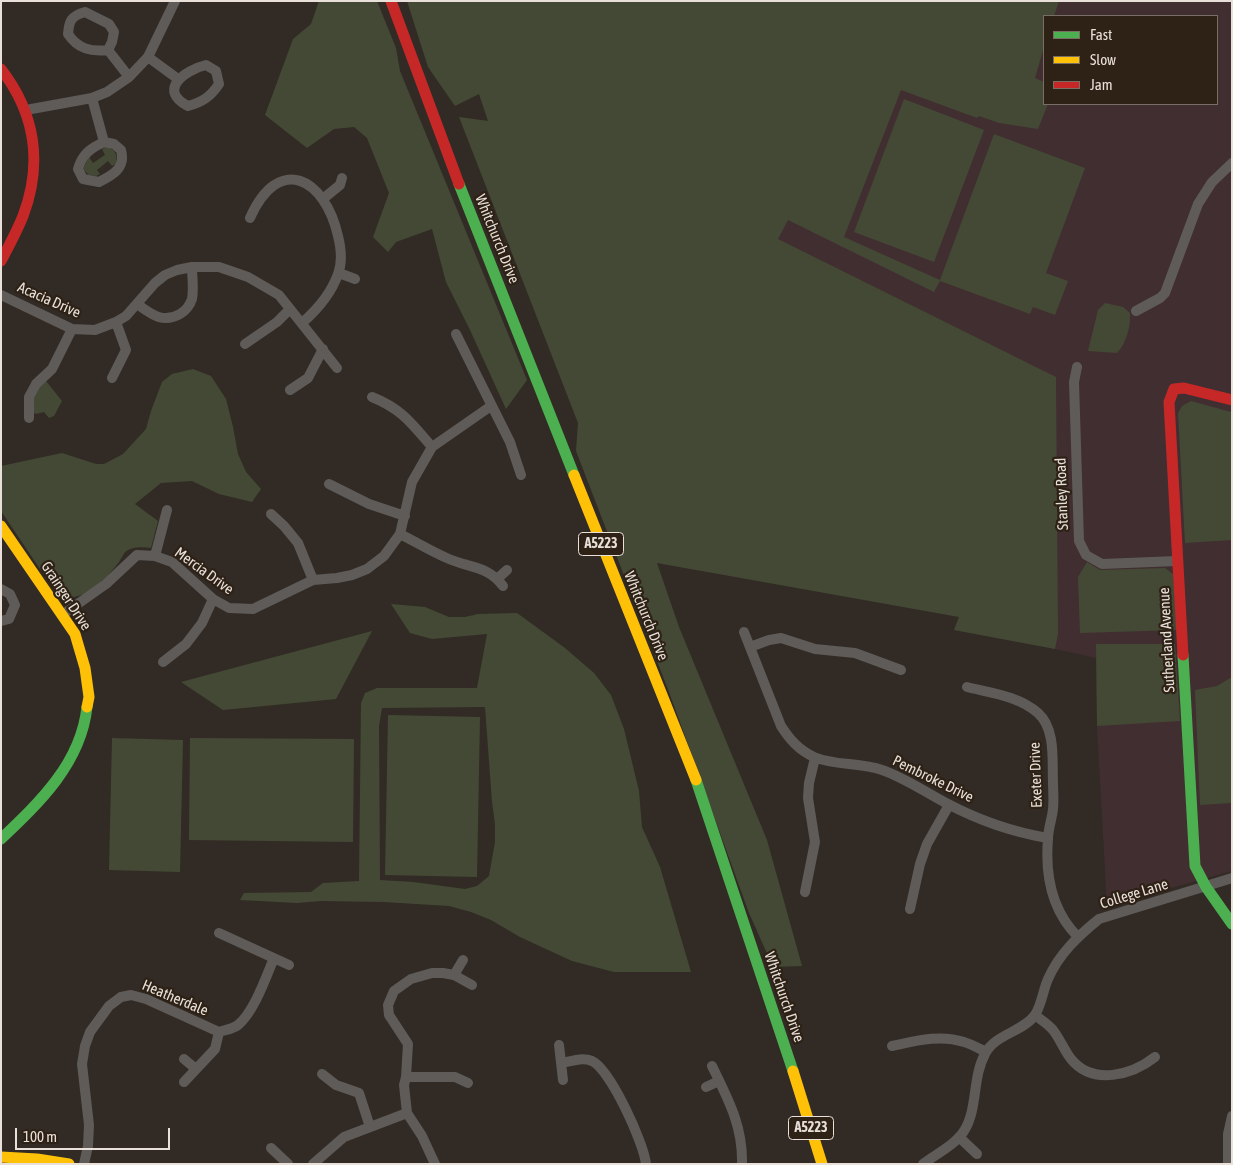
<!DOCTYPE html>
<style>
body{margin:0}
#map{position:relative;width:1233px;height:1165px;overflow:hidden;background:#322b25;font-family:"Asap Condensed",sans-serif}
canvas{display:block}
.frame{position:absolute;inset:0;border:2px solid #e9e1d9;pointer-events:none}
.legend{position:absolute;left:1043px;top:15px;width:175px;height:90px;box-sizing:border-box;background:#2e2115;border:1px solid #796e63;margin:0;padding:6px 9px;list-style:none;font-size:15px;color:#e9e1d9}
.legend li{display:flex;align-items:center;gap:10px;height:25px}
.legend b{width:25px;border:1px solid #796e63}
.scale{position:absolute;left:15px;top:1128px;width:155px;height:22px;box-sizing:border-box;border:2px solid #e9e1d9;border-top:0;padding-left:6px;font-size:15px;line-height:18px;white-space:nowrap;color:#e9e1d9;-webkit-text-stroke:4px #2e2115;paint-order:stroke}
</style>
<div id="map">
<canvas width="1233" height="1165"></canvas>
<div class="frame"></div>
<ul class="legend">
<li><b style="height:6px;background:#4caf50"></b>Fast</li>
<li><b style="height:6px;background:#ffc107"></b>Slow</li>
<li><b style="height:6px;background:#c62828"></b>Jam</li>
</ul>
<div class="scale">100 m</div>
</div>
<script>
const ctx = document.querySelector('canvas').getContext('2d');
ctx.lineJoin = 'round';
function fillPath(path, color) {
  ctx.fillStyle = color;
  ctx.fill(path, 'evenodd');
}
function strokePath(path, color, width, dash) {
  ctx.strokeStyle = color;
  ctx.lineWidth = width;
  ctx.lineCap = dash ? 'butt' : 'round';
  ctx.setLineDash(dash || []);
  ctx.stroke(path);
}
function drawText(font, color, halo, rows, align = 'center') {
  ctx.font = font + ' "Asap Condensed",sans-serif';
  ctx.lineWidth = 4.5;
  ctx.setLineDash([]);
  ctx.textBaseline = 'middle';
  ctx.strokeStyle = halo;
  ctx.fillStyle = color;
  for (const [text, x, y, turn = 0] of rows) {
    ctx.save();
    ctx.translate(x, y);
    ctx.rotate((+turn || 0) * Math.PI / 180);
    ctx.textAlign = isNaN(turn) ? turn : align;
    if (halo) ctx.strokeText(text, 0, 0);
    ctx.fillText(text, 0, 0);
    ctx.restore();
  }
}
const education = new Path2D(`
 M899,1H1232V871L1107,906L1097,726L1096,658L1055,649L954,630L959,617L459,117L488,121ZM1044,16H1217V104H1044Z`);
const green = new Path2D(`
 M319,1H377L396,48L400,71L527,380L506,409L470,330L446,282L432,229L396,242L388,252L373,237L389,193L367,138L354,127L334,129L307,148L265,115L293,39L311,24Z
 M407,1H1059L1054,16H1044V47L1035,78L1044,82V104H1048L1038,129L999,123L979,116L977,118L901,90L844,237L940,280L994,134L1085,168L1046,273L1068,281L1055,315L1033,307L1030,314L940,281L934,292L788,220L778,239L1056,377L1058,634L1055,649L954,630L959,617L657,563L679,627L767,840L802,966L773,967L749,913L669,692L576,451L578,423L459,117L488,121L479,94L455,106L428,67Z
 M904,99L984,130L934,262L854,232Z
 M106,147C115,149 118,154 116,164L112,166L108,161L97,170L100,174L96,176L89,175L83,169L89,157L93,163L105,155L102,149Z
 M1105,303L1123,307L1130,313C1131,326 1126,344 1117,353L1088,351L1098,310Z
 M193,369L211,376L226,399L233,427L238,454L246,472L261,489L252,502L219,494L192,481L161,483L135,504L158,521L151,548C143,547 133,546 125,552C123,555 121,559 119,562C106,579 86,601 63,597L40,569L1,511V466L62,453L96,464H104L123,454L146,429L151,411L162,382L172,374Z
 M46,381L62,401L54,416L49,418L44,412L36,414L34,413C33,398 33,389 46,381Z
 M1191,401L1231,412L1232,540L1185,543L1178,413L1182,406Z
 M1087,562L1100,570L1165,568L1173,574L1177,630L1080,633L1078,577Z
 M391,604L425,607L449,617H465L478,614L517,613L565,648L594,673L611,695L624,729L639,791L642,827L660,867L691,972H614L572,961L520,937L491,920L471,912L449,906L384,902L321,901L297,903L240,900L244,893L311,892L323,883L359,881L361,703L365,693L377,688H477L487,634L432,639L410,633ZM485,707L492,802L495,824V842L489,876L477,886L465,889L413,882L380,880L379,726L382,708Z
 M372,631L336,699L223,710L181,682Z
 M1096,644H1175L1180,721L1097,726Z
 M1232,677V803L1200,805L1195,690L1217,686Z
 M388,715L480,717L477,877L385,875Z
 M112,738L183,740L180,872L109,870Z
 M190,738L354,739L353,842L189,840Z`);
const street = new Path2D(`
 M85,12L109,24L114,32L112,42L108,50C91,52 78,49 68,34C69,21 71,16 85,12Z
 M108,50L129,77
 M148,57L178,79
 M206,65L216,71L219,84C211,96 203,102 188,106C157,90 185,70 206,65Z
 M92,98L104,142
 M26,110L92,98L107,92L129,77L148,57L175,1
 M104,142L114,144L121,150C126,168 113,175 99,182L83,179L78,169C82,154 91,148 104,142Z
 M324,198L340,185L342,178
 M250,218C279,153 325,178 338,236C341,248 343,261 338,274C331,294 318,309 302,323
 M339,273L355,279
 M1,295L72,329L95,330L116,322L126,316L155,283L165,275L177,270L192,267H219L248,277L279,295L337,368
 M137,304C151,314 163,324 180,314C185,311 190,305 192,299C194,289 192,277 192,267
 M1136,311L1160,298L1165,293L1198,204L1212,182L1232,163
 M456,334L510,442L521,475
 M245,344L277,322L290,309
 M1077,367L1074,382L1079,541L1086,555L1102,564L1177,561
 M112,378L126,350L116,322
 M290,390L308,378L323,349
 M372,397C402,409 412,424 432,447
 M29,418V397L36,384L52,369L72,329
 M329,484L369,504L405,516
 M271,514L284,526L298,543L313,580
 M400,534C416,542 432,552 449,559C470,568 488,566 503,586
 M155,556L167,510
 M497,579L507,570
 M1,589L10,594L15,605L9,619L1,621
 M62,615L106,584L137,555L155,556L172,562L213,599L229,608L253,609L313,580L337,578L352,575L367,569L384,556L400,534L412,482L432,447L491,406
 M744,632L781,726C790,740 799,750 814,757C835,766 860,762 882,770C905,778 925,792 946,803C978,820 1012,832 1048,838
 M750,647L769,640L781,638L815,649L855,653L901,670
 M163,662L186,644L202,623L213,599
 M967,687C991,693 1019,696 1038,713C1056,729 1052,761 1053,782C1053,791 1054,800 1053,809C1052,819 1048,829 1048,839C1045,875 1052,911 1078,937
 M805,892L815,842L808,798L809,783L815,758
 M910,909L920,864L927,844L949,805
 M219,933L289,965
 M454,975L463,960
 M1035,1015C1041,1020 1048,1024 1053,1030C1060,1039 1064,1050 1071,1059C1093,1086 1132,1075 1155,1057
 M559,1045L563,1080
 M892,1046C915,1041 940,1034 964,1042C971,1044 978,1048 986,1052
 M184,1059L196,1069
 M562,1063C572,1061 582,1057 592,1061C610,1069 644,1143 646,1164
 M712,1066C728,1099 743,1126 742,1164
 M322,1074L336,1085L359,1093L370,1127
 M406,1077H455L468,1083
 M184,1082L215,1049L219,1032
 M706,1087L719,1081
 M959,1137L977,1154
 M271,1148L288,1164
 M84,1164L88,1146L89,1125L82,1064L85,1046L90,1032L109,1006L121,997L131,995L146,999L219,1032C225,1030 233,1029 238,1025C254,1012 266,977 274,958
 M313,1164L344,1137L407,1113
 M435,1164L422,1136L407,1113L404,1085L406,1077L408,1044L389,1015L388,1005L394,991L411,979L432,973H443L454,975L472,985
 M923,1164C936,1154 955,1145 964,1131C978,1109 972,1078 985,1054C995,1034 1023,1032 1035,1015C1042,1004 1043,990 1048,979C1059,954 1078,936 1099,919L1232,878
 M1228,1164V1134L1232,1116`);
const fast = new Path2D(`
 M459,184L574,475
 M1183,655L1195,866L1206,887L1232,924
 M696,780L793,1071
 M1,839C40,802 81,763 87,707`);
const slow = new Path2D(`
 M574,475L696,780
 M1,526L75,634L85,668L89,697L87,707
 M793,1071L822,1164
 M1,1157L37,1159L69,1164`);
const jam = new Path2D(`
 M391,1L459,184
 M1,69C35,113 43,163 23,216C17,231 9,246 1,261
 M1183,655L1169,402L1174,389L1184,388L1232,400`);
const shields = [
 [601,544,45],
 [811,1128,45]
];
const shieldNames = [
 ["A5223",601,544],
 ["A5223",811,1128]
];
const streetNames = [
 ["Whitchurch Drive",497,239,68],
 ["Acacia Drive",49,300,24],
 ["Stanley Road",1062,494,-92],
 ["Mercia Drive",204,571,36],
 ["Grainger Drive",66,596,57],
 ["Whitchurch Drive",646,616,68],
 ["Sutherland Avenue",1167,640,-93],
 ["Exeter Drive",1036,775,-92],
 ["Pembroke Drive",933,779,26],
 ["College Lane",1134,894,-17],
 ["Whitchurch Drive",784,997,71],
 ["Heatherdale",175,998,23]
];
fillPath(education, '#412e30');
fillPath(green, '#444935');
strokePath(street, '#5e5b58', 10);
strokePath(fast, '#4caf50', 11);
strokePath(slow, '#ffc107', 11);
strokePath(jam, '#c62828', 11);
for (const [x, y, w] of shields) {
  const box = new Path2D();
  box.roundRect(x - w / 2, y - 11.5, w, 23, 4);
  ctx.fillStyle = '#2e2115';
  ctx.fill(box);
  strokePath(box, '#e9e1d9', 1);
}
drawText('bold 14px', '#e9e1d9', null, shieldNames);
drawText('15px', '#e9e1d9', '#2e2115', streetNames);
</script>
